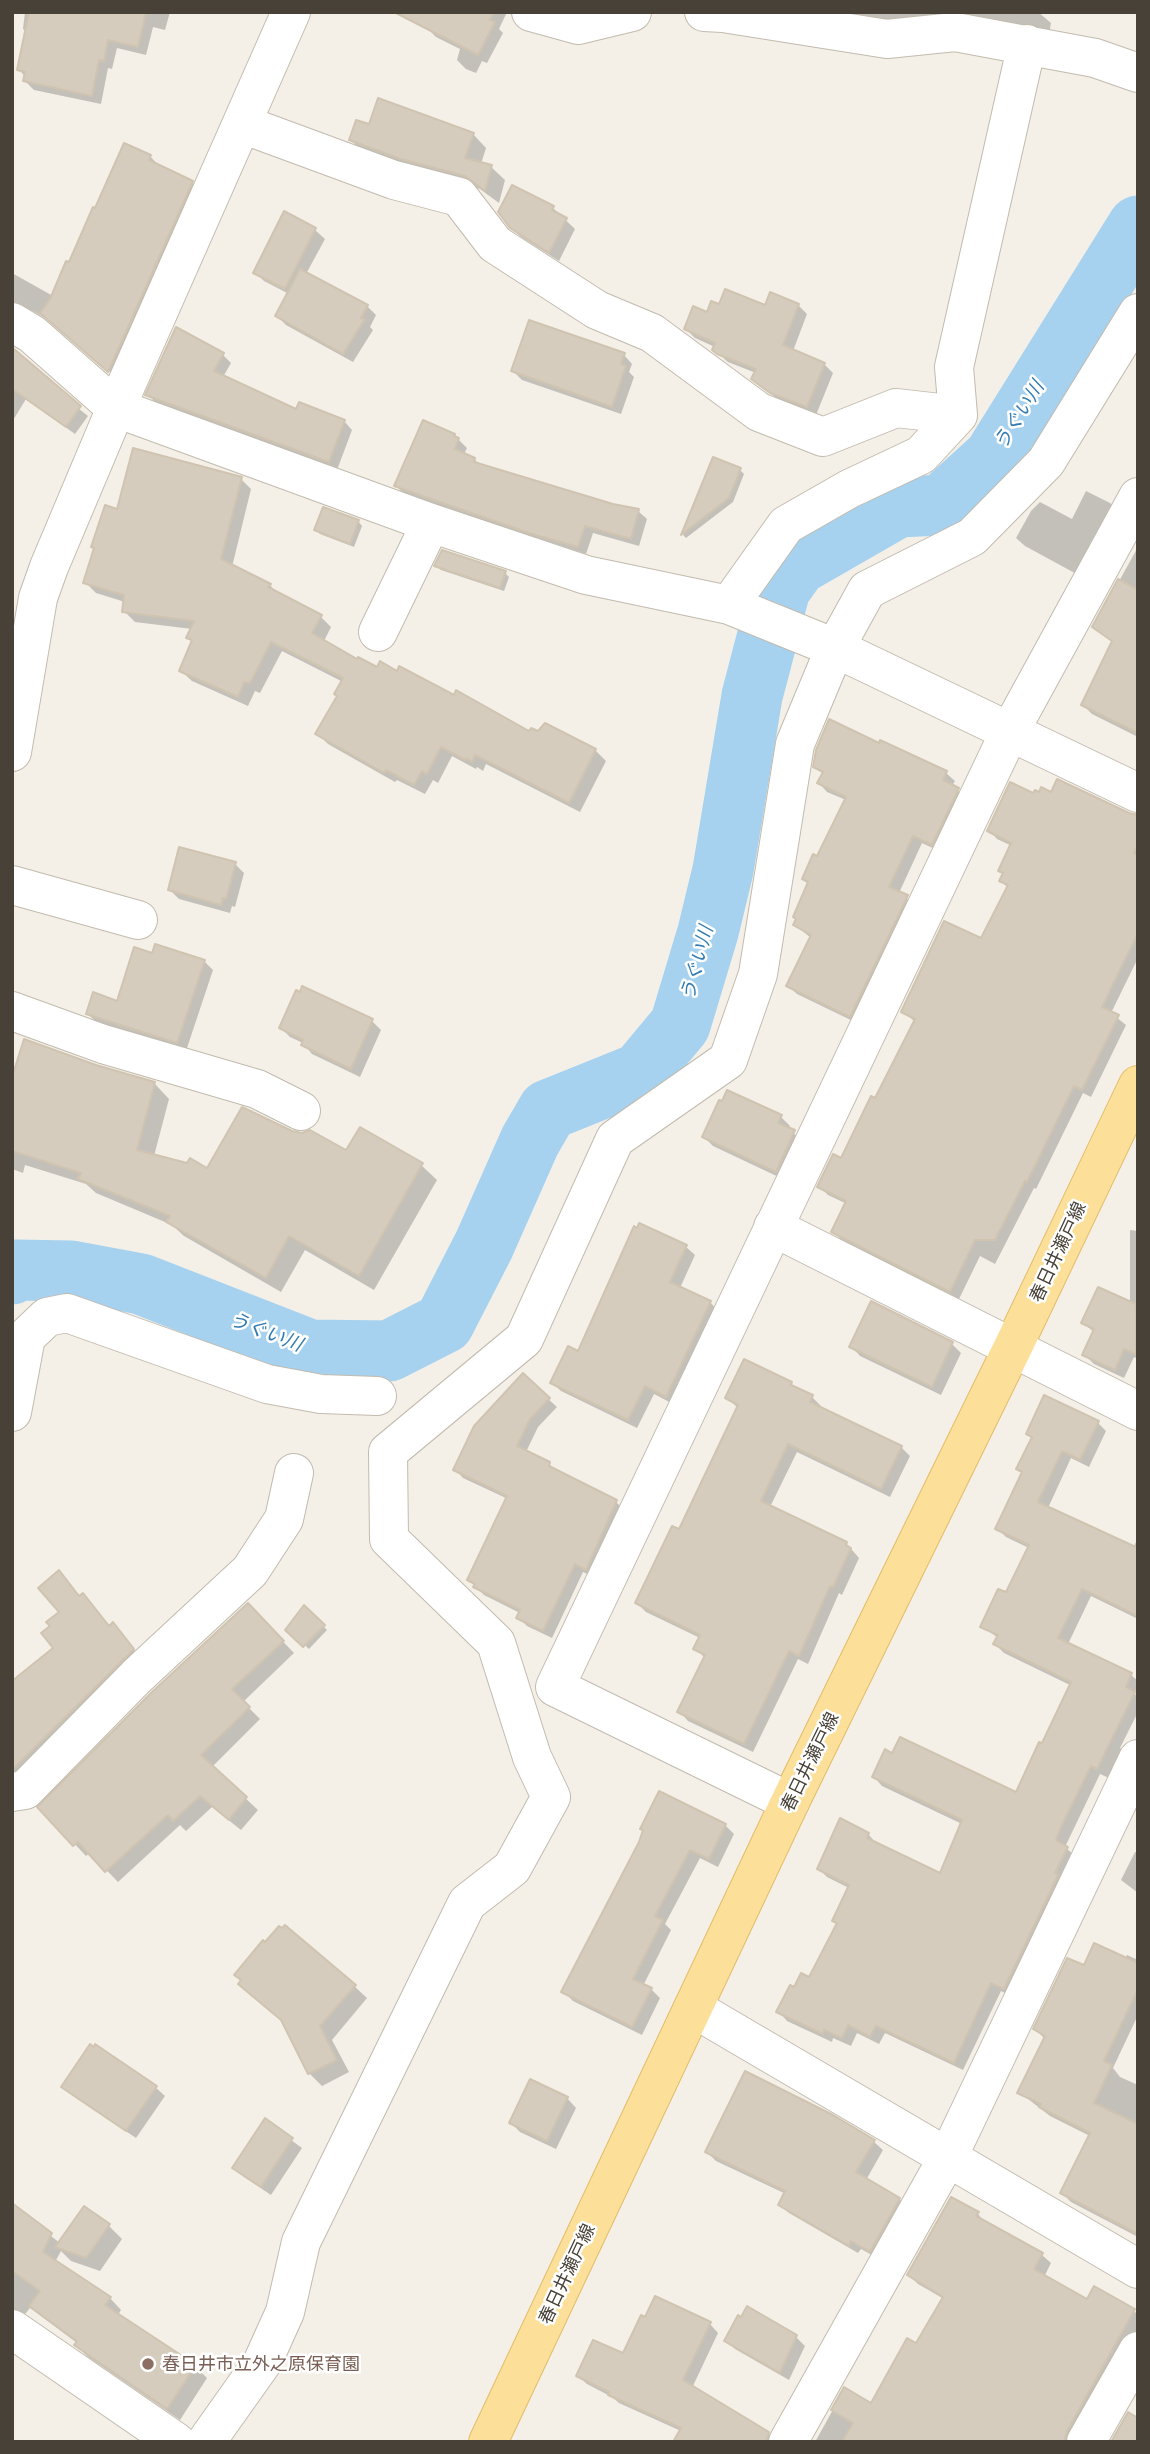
<!DOCTYPE html>
<meta charset="utf-8">
<style>
body{margin:0}
#map{position:relative;width:1150px;height:2454px;overflow:hidden;background:#f4f0e8;font-family:Lato,sans-serif}
canvas{display:block}
.frame{position:absolute;inset:0;border:14px solid #474137;pointer-events:none}
</style>
<div id="map">
<canvas width="1150" height="2454"></canvas>
<div class="frame"></div>
</div>
<script>
const ctx = document.querySelector('canvas').getContext('2d');
ctx.lineJoin = 'round';
function fillPath(path, color) {
  ctx.fillStyle = color;
  ctx.fill(path, 'evenodd');
}
function strokePath(path, color, width, dash) {
  ctx.strokeStyle = color;
  ctx.lineWidth = width;
  ctx.lineCap = dash ? 'butt' : 'round';
  ctx.setLineDash(dash || []);
  ctx.stroke(path);
}
function drawText(font, color, halo, rows, align = 'center') {
  ctx.font = font + ' Lato,"Noto Sans JP",sans-serif';
  ctx.lineWidth = 5;
  ctx.setLineDash([]);
  ctx.textBaseline = 'middle';
  ctx.strokeStyle = halo;
  ctx.fillStyle = color;
  for (const [text, x, y, turn = 0] of rows) {
    ctx.save();
    ctx.translate(x, y);
    ctx.rotate((+turn || 0) * Math.PI / 180);
    ctx.textAlign = isNaN(turn) ? turn : align;
    if (halo) ctx.strokeText(text, 0, 0);
    ctx.fillText(text, 0, 0);
    ctx.restore();
  }
}
const shadow = new Path2D(`
 M25,12H170L165,30L153,27L146,55L117,48L112,69L108,68L101,104L34,90L25,81L26,77L19,70L27,33L23,29Z
 M428,12H507L499,29L503,33L487,63L482,61L476,73L466,69L457,60L460,49L436,37L427,28Z
 M812,12H1038L1051,23L1049,34L898,26Z
 M370,126L473,134L486,148L481,164L491,167L505,180L499,203L480,189L415,172L364,153L351,140Z
 M150,156L158,165L192,182L200,191L117,378L54,323L33,311L23,308L12,311V273L53,296Z
 M553,208L575,229L559,261L521,237L511,227Z
 M285,214L315,230L325,239L306,274L367,306L376,315L370,327L373,330L353,362L286,325L277,316L289,294L264,281L255,272Z
 M798,305L807,314L793,351L824,364L833,373L816,415L780,401L753,379L756,373L728,362L714,350L715,347L695,338L686,329L720,306L766,307Z
 M223,355L231,363L223,377L297,412L344,421L352,430L337,470L156,403L148,395Z
 M624,355L632,364L629,372L634,377L621,414L522,380L513,371Z
 M12,356L88,416L75,434L26,399L12,422Z
 M454,435L467,448L464,454L474,459L481,466L613,506L638,511L647,519L639,546L593,533L586,554L404,494L396,486Z
 M714,459L740,470L744,474L733,502L686,538L683,535Z
 M241,479L251,489L232,567L270,585L279,595L320,616L331,627L324,641L357,662L530,734L595,750L606,761L580,812L486,764L483,771L477,767L476,769L452,756L438,783L433,780L425,794L397,780L395,782L328,744L317,733L339,696L343,682L282,651L260,693L255,691L248,706L192,681L181,671L194,642L189,637L192,629L135,622L124,611L125,602L96,593L85,582L118,511Z
 M1086,491L1110,503L1118,511L1082,577L1025,546L1016,538L1031,511L1040,502L1072,519Z
 M358,521L362,526L354,547L320,534L316,530Z
 M1138,547V737L1092,714L1083,705L1113,643L1094,626Z
 M436,566L505,573L509,577L504,591L441,570Z
 M880,745L946,773L955,781L952,786L966,798L941,852L922,843L899,893L915,905L859,1024L797,994L788,986L811,938L795,925L809,885L804,879L818,858L846,800L827,792L819,783L823,774L815,766Z
 M989,830L1138,833V958L1111,1013L1126,1025L1091,1097L1083,1093L1036,1189L1034,1188L995,1264L980,1256L959,1299L841,1240L833,1231L847,1204L828,1195L819,1186L842,1160L876,1100L915,1022L903,1011L982,940L1008,888L1001,881L1012,846L997,839Z
 M235,864L244,873L235,907L232,906L230,913L179,899L170,890Z
 M153,955L204,961L213,970L186,1051L97,1023L88,1014L118,1003Z
 M372,1021L381,1030L360,1077L312,1054L303,1043L290,1037L281,1028Z
 M95,1066L154,1083L169,1099L154,1156L208,1170L291,1132L346,1153L421,1165L437,1180L374,1290L305,1250L281,1292L184,1236L172,1225L96,1193L86,1184L25,1165L23,1173L12,1169V1083Z
 M781,1117L790,1126L788,1129L803,1141L785,1180L713,1146L704,1137Z
 M640,1225L686,1247L695,1255L680,1288L710,1302L718,1311L675,1405L654,1394L637,1428L561,1391L552,1383L579,1353Z
 M1130,1230L1138,1231V1359L1134,1357L1124,1378L1094,1364L1085,1355L1095,1333L1083,1323L1130,1303Z
 M952,1344L961,1353L941,1395L860,1356L851,1346Z
 M523,1376L557,1407L538,1427L526,1452L549,1464L559,1473L616,1502L624,1510L594,1577L583,1572L552,1638L527,1626L518,1617L520,1613L484,1595L469,1580L508,1499L463,1478L455,1469Z
 M791,1384L797,1390L812,1397L821,1406L820,1408L901,1447L910,1456L890,1497L797,1452L770,1507L846,1543L859,1558L842,1595L839,1593L808,1664L798,1659L753,1752L688,1721L680,1712L705,1658L696,1649L700,1638L646,1612L637,1603L680,1531L738,1408L727,1398Z
 M1098,1423L1106,1431L1089,1467L1071,1458L1048,1508L1133,1548L1138,1538V1619L1091,1596L1068,1644L1131,1675L1138,1681L1135,1694L1138,1697V1712L1120,1748L1129,1756L1116,1781L1100,1774L1065,1847L1076,1857L1013,1997L1001,1991L963,2070L885,2033L879,2044L857,2033L851,2046L833,2038L832,2042L787,2021L779,2012L795,1989L810,1979L838,1924L834,1920L849,1888L827,1877L819,1869L868,1834L877,1844L941,1875L962,1824L882,1786L874,1777L1017,1794L1043,1745L1072,1686L1004,1653L995,1644L998,1638L982,1626L1006,1594L1029,1548L1006,1537L997,1528L1023,1473L1019,1469L1033,1439L1028,1433Z
 M83,1595L110,1627L113,1625L122,1633L141,1659L12,1781V1683L55,1649L52,1627Z
 M248,1605L294,1653L243,1702L260,1719L212,1767L258,1810L241,1830L212,1807L186,1831L180,1825L118,1882L90,1853L86,1856L40,1807Z
 M305,1608L327,1630L309,1649L288,1630Z
 M725,1825L734,1834L718,1867L700,1858L665,1924L671,1930L643,1986L651,1989L660,1998L642,2035L573,2001L564,1992L640,1843Z
 M1135,1852L1138,1853V1893L1121,1880Z
 M263,1942L354,1986L367,1998L332,2040L349,2072L322,2086L309,2073Z
 M1127,1955L1138,1960V2015L1113,2068L1120,2077L1138,2085V2237L1071,2202L1062,2193L1090,2136L1050,2116L1019,2092L1045,2039L1035,2029L1085,1967L1125,1959Z
 M64,2086L155,2087L165,2096L136,2138L73,2096Z
 M567,2098L576,2108L556,2149L520,2132L511,2123Z
 M832,2117L874,2142L883,2150L866,2180L899,2199L908,2208L879,2259L861,2249L858,2253L789,2213L780,2205L786,2194L716,2161L707,2152Z
 M265,2121L302,2148L271,2195L244,2177L235,2168Z
 M12,2206L60,2243L109,2226L122,2239L100,2271L71,2261L61,2251L55,2262L110,2298L121,2310L118,2315L195,2366L207,2378L180,2420L88,2357L76,2345L77,2343L30,2308L21,2319L12,2322Z
 M978,2214L986,2224L1042,2255L1051,2263L1044,2277L1088,2302L1134,2311L1138,2315V2328L1075,2442H815L844,2390L872,2405L917,2346L944,2299L918,2284L909,2275Z
 M747,2309L796,2337L805,2346L789,2380L735,2349L726,2341Z
 M710,2324L718,2333L692,2388L768,2433L777,2442H675L681,2431L619,2403L612,2397L587,2384L578,2376L624,2356Z`);
const river = new Path2D(`
 M12,1274L16,1270L71,1271L141,1284L310,1350L389,1351L444,1323L484,1245L530,1141L548,1110L640,1073L680,1025L708,932L723,870L752,696L780,589L797,565L898,507L941,505L994,457L1138,226`);
const building = new Path2D(`
 M29,12H146L138,47L108,40L104,61L99,60L92,96L23,81L25,72L17,70Z
 M394,12H494L490,20L495,22L478,55Z
 M378,98L474,133L465,158L492,165L485,191L465,176L401,159L349,140L356,120L369,124Z
 M124,143L151,155L149,160L193,181L108,372L40,313L50,299L66,261L69,262L93,207L95,208Z
 M512,185L554,206L552,210L567,218L549,253L510,228L498,212Z
 M284,211L316,228L285,289L253,273Z
 M300,269L368,305L361,318L365,319L343,354L275,316Z
 M725,289L765,305L770,292L799,304L783,345L825,363L807,407L770,393L751,379L756,369L717,354L712,350L715,343L684,329L693,306L707,312L711,301L719,304Z
 M529,320L625,353L621,364L626,366L612,407L511,371Z
 M176,327L224,353L214,371L296,409L299,402L345,420L329,462L145,395Z
 M14,349L81,406L66,427L12,389V352Z
 M423,420L455,434L454,436L459,438L455,449L475,458L474,462L613,504L639,509L631,539L585,526L578,547L529,533L394,486Z
 M133,448L242,477L221,559L271,584L268,587L322,615L312,633L357,659L358,657L377,667L380,661L397,671L399,666L454,695L456,690L529,731L531,728L538,731L545,723L596,749L569,803L475,755L472,762L466,758L465,760L441,747L427,774L422,771L414,785L386,770L384,773L315,734L337,696L334,694L343,678L271,642L250,683L244,682L238,697L179,671L192,640L186,638L194,621L122,612L124,595L83,583L94,548L91,547L105,505L117,509Z
 M713,457L741,468L729,498L681,535Z
 M323,507L359,520L350,544L314,530Z
 M442,550L506,571L500,588L434,566Z
 M1118,579L1137,589L1138,587V733L1081,705L1112,641L1092,627Z
 M829,719L879,743L880,740L947,771L943,780L959,788L932,845L913,836L889,887L908,895L850,1017L786,986L811,935L793,925L796,919L793,917L808,882L802,879L813,854L817,856L846,797L817,783L823,772L813,767L816,750Z
 M1057,779L1129,813L1138,815V845L1134,853L1138,855V933L1102,1007L1119,1015L1082,1090L1074,1086L1027,1182L1025,1181L995,1240H975L950,1292L831,1232L846,1201L817,1187L833,1154L841,1158L871,1096L875,1098L915,1019L901,1012L944,921L981,938L1008,885L999,881L1003,873L998,871L1011,843L987,831L1010,782L1033,793L1035,790L1039,792L1041,787L1051,792Z
 M179,847L236,862L226,899L223,898L221,905L168,890Z
 M155,944L205,960L177,1043L86,1014L93,992L117,1001L134,947L152,953Z
 M302,986L373,1019L351,1069L301,1045L303,1040L279,1028L296,990L300,992Z
 M24,1039L96,1065L155,1082L137,1150L187,1163L190,1158L207,1168L242,1107L292,1131L302,1133L310,1130L346,1150L360,1127L423,1163L359,1276L289,1236L266,1278L166,1222L170,1216L78,1179L81,1173L12,1151V1077Z
 M727,1090L782,1115L778,1123L795,1130L776,1172L702,1137L719,1100L722,1101Z
 M639,1223L687,1245L670,1282L711,1301L666,1397L645,1386L628,1420L550,1383L568,1346L578,1351L634,1226L637,1228Z
 M1098,1287L1136,1304V1354L1124,1349L1115,1370L1082,1355L1094,1329L1081,1323Z
 M871,1301L953,1342L932,1387L849,1347Z
 M744,1359L792,1382L791,1385L813,1395L810,1402L902,1446L881,1489L788,1444L761,1501L847,1542L846,1545L851,1548L833,1587L830,1586L799,1656L789,1651L744,1744L677,1712L705,1655L693,1649L700,1635L635,1603L672,1526L679,1529L738,1405L725,1398Z
 M523,1373L550,1398L530,1419L517,1446L550,1462L549,1466L617,1500L586,1570L575,1564L543,1631L516,1618L520,1610L473,1587L475,1584L467,1580L507,1496L453,1470L474,1426Z
 M1044,1395L1099,1421L1080,1460L1062,1451L1038,1502L1138,1548V1616L1082,1589L1058,1638L1132,1673L1126,1687L1135,1692L1097,1769L1091,1766L1061,1827L1056,1840L1068,1847L1055,1873L1058,1875L1004,1989L991,1983L954,2063L876,2026L870,2037L848,2025L842,2038L824,2030L823,2034L776,2012L790,1985L794,1987L801,1973L809,1977L837,1923L832,1921L849,1885L817,1869L840,1818L869,1833L867,1838L940,1873L962,1820L872,1777L885,1749L892,1753L900,1737L1016,1792L1039,1742L1042,1743L1071,1682L993,1644L998,1635L980,1627L998,1589L1006,1592L1029,1545L995,1529L1022,1472L1016,1469L1032,1437L1026,1434Z
 M59,1570L79,1596L83,1593L109,1626L113,1622L134,1649L12,1770V1681L53,1648L41,1633L50,1626L46,1622L59,1612L38,1588Z
 M248,1603L284,1641L232,1689L250,1707L201,1755L247,1797L229,1820L200,1796L173,1821L168,1815L105,1872L78,1842L73,1846L37,1807L152,1692Z
 M304,1605L325,1625L303,1647L285,1630Z
 M659,1791L726,1824L709,1859L690,1850L655,1916L663,1920L633,1979L652,1988L632,2027L561,1992L639,1842L643,1830L640,1829Z
 M285,1925L356,1985L320,2026L337,2060L308,2074L281,2020L238,1984L241,1980L234,1975L263,1940L265,1942L279,1926L282,1928Z
 M1094,1943L1138,1963V1989L1104,2061L1112,2065L1094,2103L1138,2124V2234L1060,2193L1090,2133L1039,2107L1041,2104L1017,2093L1045,2036L1033,2029L1067,1958L1084,1965Z
 M90,2044L94,2047L95,2044L157,2086L126,2131L61,2087Z
 M745,2071L833,2115L875,2140L856,2172L900,2198L870,2252L851,2241L849,2246L778,2205L785,2191L705,2152Z
 M530,2079L568,2097L547,2141L509,2123Z
 M265,2118L293,2138L261,2187L232,2168Z
 M951,2197L979,2212L976,2216L1043,2253L1034,2269L1087,2299L1094,2286L1135,2309L1067,2431L1064,2442H842L853,2423L831,2410L844,2387L871,2403L907,2338L916,2343L943,2297L907,2275Z
 M12,2203L52,2233L43,2252L111,2297L105,2305L196,2365L167,2409L74,2345L77,2341L29,2306L40,2291L12,2271Z
 M84,2206L110,2224L86,2258L55,2247Z
 M655,2296L711,2322L683,2380L769,2432L766,2442H673L681,2428L608,2395L609,2392L576,2376L593,2340L623,2353L641,2315L645,2317Z
 M747,2306L797,2335L780,2373L724,2341L738,2315L741,2317Z
 M1128,2412L1138,2418V2442H1111Z`);
const minor = new Path2D(`
 M531,12L578,25L632,12
 M704,12L723,13L887,39L955,32L1095,58L1138,73
 M242,124L394,180L459,197L495,244L597,310L652,333L759,412L823,437L896,408L958,415
 M12,322L32,334L116,408L431,523L586,575L729,605L835,648L1138,793
 M729,605L786,525L849,489L921,455L958,415L954,367L1027,44
 M378,632L431,523
 M12,752L38,598L49,567L116,408L291,12
 M12,885L138,920
 M12,1011L103,1044L257,1089L301,1111
 M773,1227L1138,1411
 M12,1412L26,1337L47,1317L67,1313L267,1384L321,1394L377,1396
 M12,1792L25,1790L137,1676L250,1571L284,1519L294,1473
 M790,1802L555,1687L1010,731L1138,497
 M693,2008L1138,2269
 M12,2329L176,2442
 M206,2442L262,2363L285,2312L301,2242L467,1903L512,1868L551,1797L532,1757L496,1643L389,1539L388,1452L524,1339L615,1139L728,1060L758,974L795,744L835,648L867,590L972,537L1046,462L1138,313
 M788,2442L948,2157L1138,1759
 M1086,2442L1138,2351`);
const major = new Path2D(`
 M488,2442L790,1802L1013,1347L1138,1085`);
const markers = [
 [148,2364,7,"#8d6e63"]
];
const streetNames = [
 ["春日井瀬戸線",1058,1252,-65],
 ["春日井瀬戸線",810,1762,-64],
 ["春日井瀬戸線",567,2274,-65]
];
const educationNames = [
 ["春日井市立外之原保育園",162,2364]
];
const waterNames = [
 ["うぐい川",1019,415,-58],
 ["うぐい川",697,963,-75],
 ["うぐい川",266,1332,21]
];
fillPath(shadow, '#0003');
strokePath(river, '#a6d2ef', 61);
fillPath(building, '#d5ccbe');
strokePath(building, '#d0c4b1', 2);
strokePath(minor, '#c2bbae', 40);
strokePath(major, '#e2bd69', 40);
strokePath(minor, '#fff', 38);
strokePath(major, '#fcdf99', 38);
for (const [x, y, r, color] of markers) {
  const dot = new Path2D();
  dot.arc(x, y, r, 0, 2 * Math.PI);
  ctx.fillStyle = color;
  ctx.fill(dot);
  strokePath(dot, '#fff', 2.5);
}
drawText('18px', '#474137', '#fff', streetNames);
drawText('18px', '#785e54', '#fff', educationNames, 'left');
drawText('italic 19px', '#327cb2', '#fff', waterNames);
</script>
